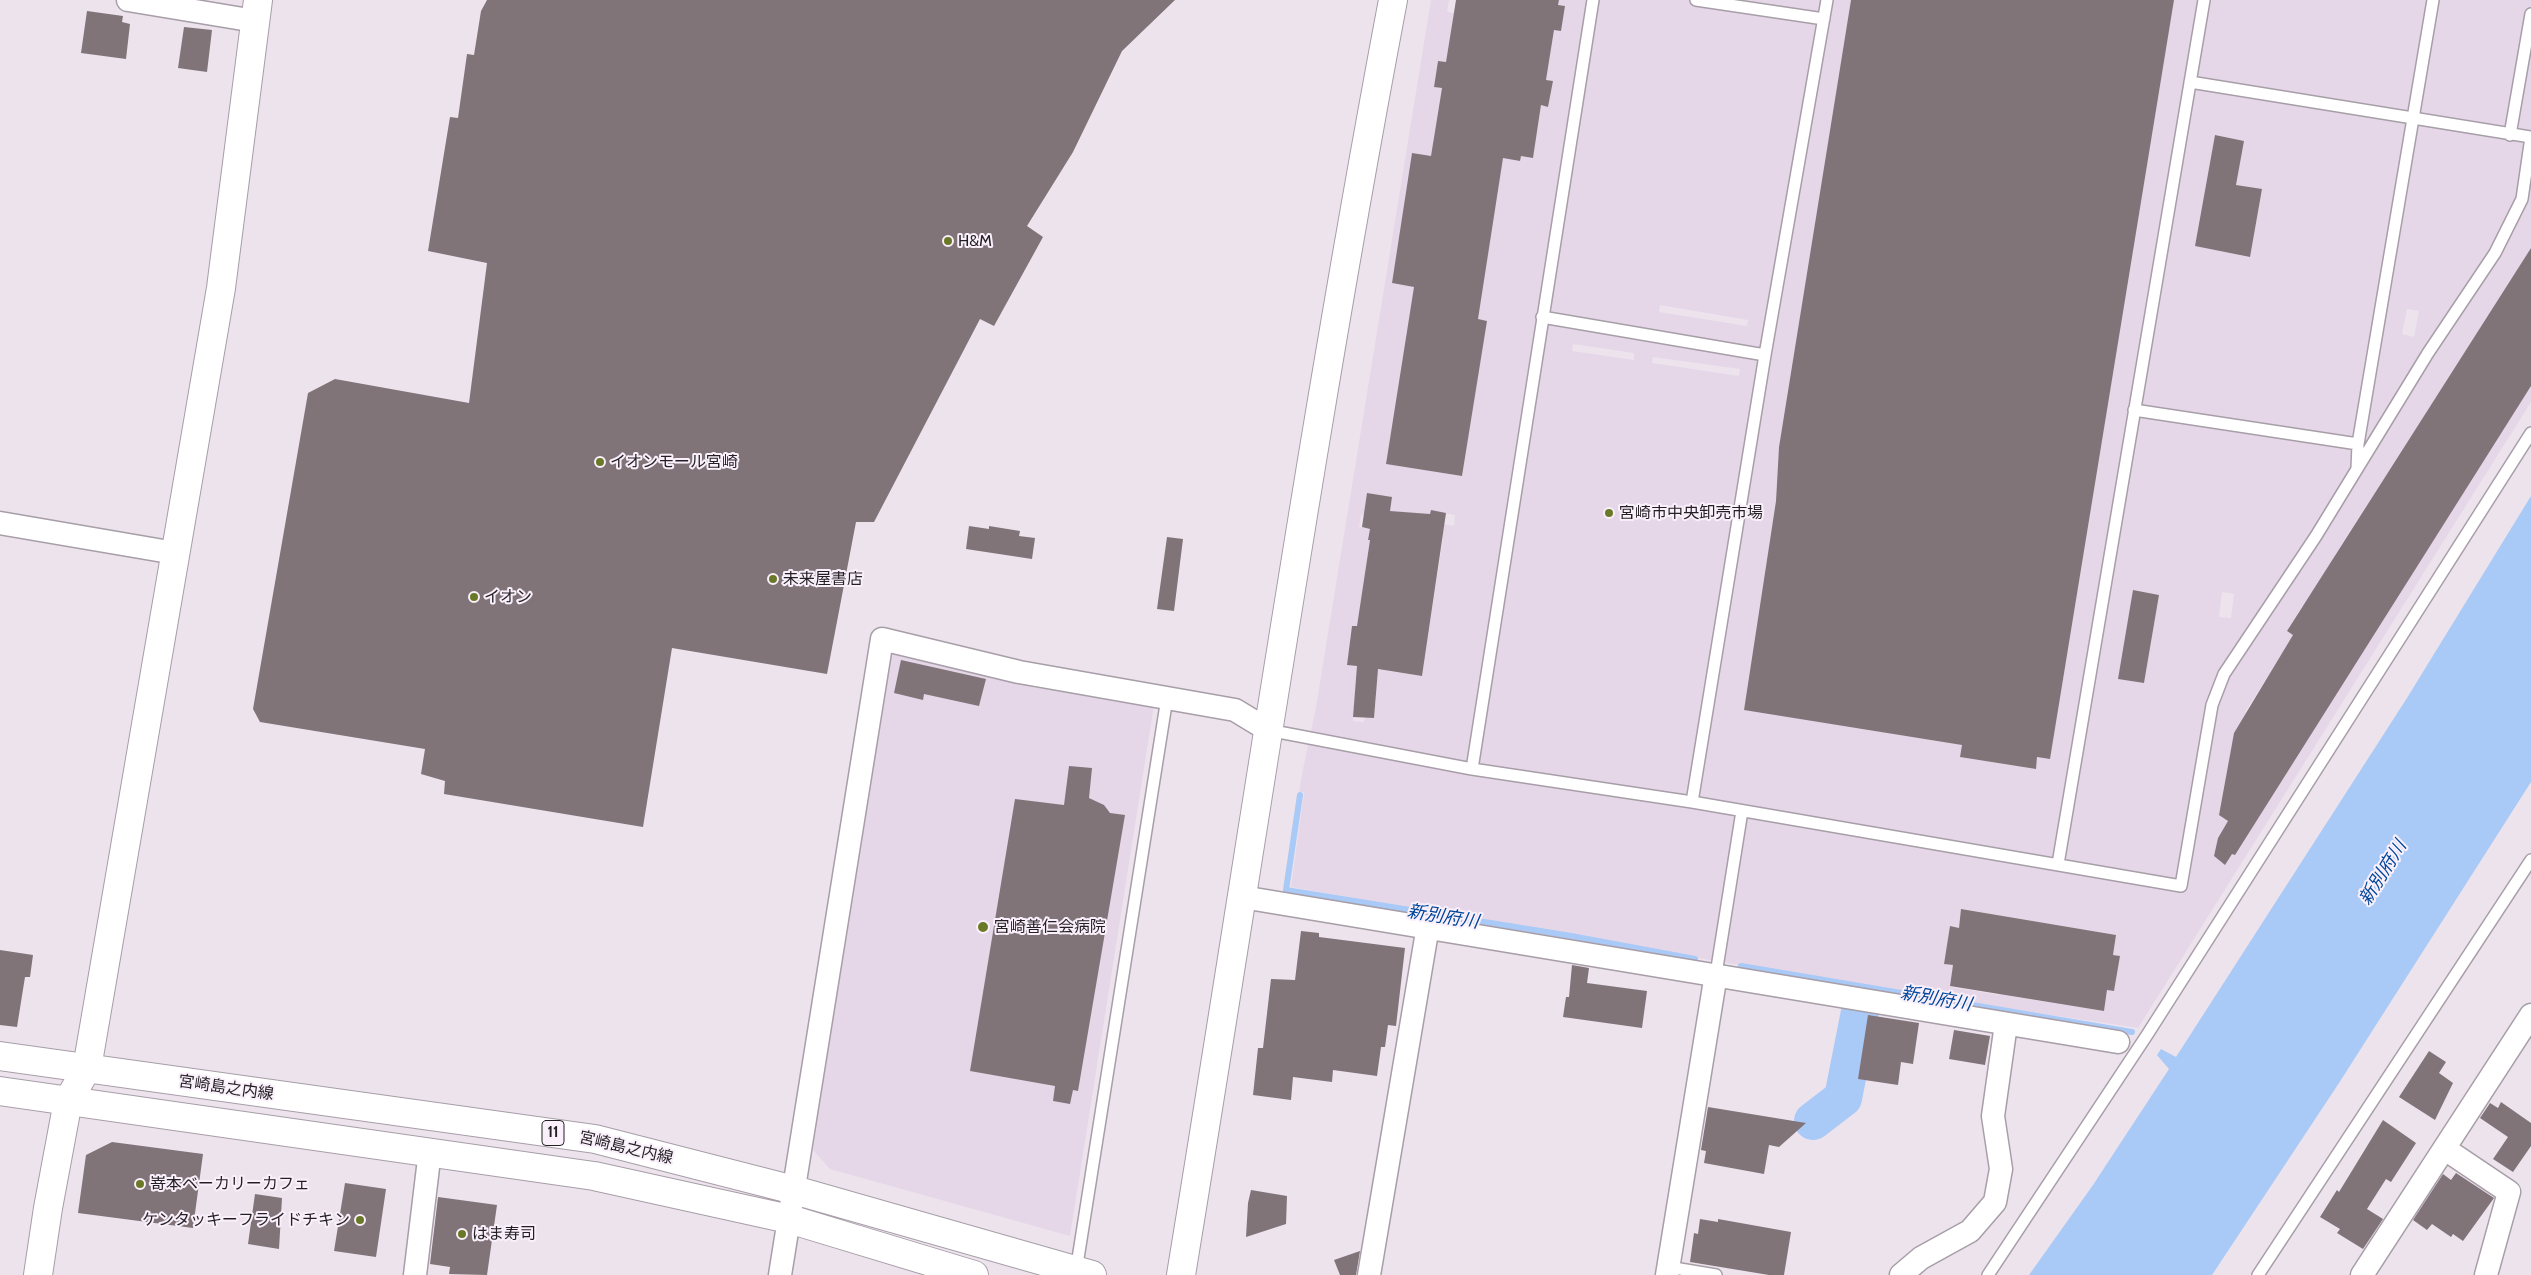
<!DOCTYPE html>
<meta charset="utf-8">
<style>
body{margin:0}
canvas{display:block;background:#ece3ed}
</style>
<canvas width="2531" height="1275"></canvas>
<script>
const ctx = document.querySelector('canvas').getContext('2d');
ctx.lineJoin = 'round';
function fillPath(path, color) {
  ctx.fillStyle = color;
  ctx.fill(path, 'evenodd');
}
function strokePath(path, color, width, dash) {
  ctx.strokeStyle = color;
  ctx.lineWidth = width;
  ctx.lineCap = dash ? 'butt' : 'round';
  ctx.setLineDash(dash || []);
  ctx.stroke(path);
}
function drawText(font, color, halo, rows, align = 'center') {
  ctx.font = font + ' Cabin,"Noto Sans JP",sans-serif';
  ctx.lineWidth = 4;
  ctx.setLineDash([]);
  ctx.textBaseline = 'middle';
  ctx.strokeStyle = halo;
  ctx.fillStyle = color;
  for (const [text, x, y, turn = 0] of rows) {
    ctx.save();
    ctx.translate(x, y);
    ctx.rotate((+turn || 0) * Math.PI / 180);
    ctx.textAlign = isNaN(turn) ? turn : align;
    if (halo) ctx.strokeText(text, 0, 0);
    ctx.fillText(text, 0, 0);
    ctx.restore();
  }
}
const built = new Path2D(`
 M1431,0H1449L1447,12L1454,13L1446,62L1438,61L1434,87L1442,88L1433,141L1519,161L1521,156L1533,157L1541,105L1548,106L1553,81L1546,80L1554,30L1561,31L1565,6L1558,5L1559,0H1851L1779,447L1776,501L1744,709L1962,745L1960,757L2035,769L2037,757L2050,759L2174,0H2531V248L2335,555L2356,568L2494,444L2531,386V402L2138,1028L1865,987L1291,887L1304,792H1299L1302,774L1316,707ZM2215,135L2244,141L2236,185L2262,190L2249,257L2195,246ZM1412,153L1418,154L1405,198ZM1402,223L1427,289L1392,283ZM1660,305L1748,320L1747,326L1659,312ZM2407,309L2419,311L2414,337L2402,334ZM1410,312L1485,324L1486,321L1462,476L1386,464ZM1573,344L1634,353V360L1572,351ZM1653,357L1740,369L1739,376L1652,363ZM1431,511L1455,515L1454,526L1429,522ZM1361,515L1386,519L1384,529L1443,538L1422,676L1347,665L1352,626H1357L1370,540L1368,539L1370,529L1359,527ZM2134,590L2159,595L2144,683L2119,679ZM2222,592L2234,594L2231,618L2219,617ZM2318,597L2261,722L2245,712ZM2302,606L2308,609L2292,634L2287,631ZM1355,694L1376,696L1374,718L1365,717L1364,722L1353,721ZM2244,717L2225,865L2214,856L2218,838L2228,821L2219,814L2234,733ZM1962,909L2116,935L2113,955L2120,956L2114,991L2107,990L2104,1011L2016,997L2003,973L1999,995L1950,987L1953,965L1944,964L1951,926L1959,928Z
 M889,652L1037,688L1154,705L1070,1236L830,1169L813,1150Z`);
const water = new Path2D(`
 M2531,496V782L2339,1083L2212,1275H2029L2093,1185L2169,1069L2157,1055L2161,1049L2176,1057L2407,698Z`);
const stream = new Path2D(`
 M1300,795L1286,890L1571,936L1695,959
 M1741,966L2132,1032`);
const river = new Path2D(`
 M1813,1121L1843,1098L1860,1012`);
const building = new Path2D(`
 M487,0H1175L1122,51L1073,152L1027,226L1043,237L994,326L980,319L874,522H856L827,674L672,648L643,827L444,794L445,781L421,774L425,749L260,722L253,709L308,393L335,379L469,403L487,263L428,251L450,117L458,118L467,54L474,55L481,11Z
 M1456,0H1559L1558,5L1565,6L1561,31L1554,30L1546,80L1553,81L1548,107L1541,105L1533,158L1521,156L1520,161L1503,158L1478,319L1487,321L1462,476L1386,464L1414,287L1392,283L1412,153L1431,156L1442,88L1434,87L1438,61L1446,62Z
 M1851,0H2174L2050,759L2037,757L2036,769L1960,757L1962,745L1744,710L1776,501L1779,447Z
 M87,11L123,16L122,22L130,24L126,59L81,53Z
 M184,27L212,30L207,72L178,68Z
 M2215,135L2244,141L2236,185L2262,189L2250,257L2195,246Z
 M2531,248V386L2235,855L2232,854L2225,865L2214,856L2218,838L2228,821L2219,815L2234,733L2293,635L2287,631Z
 M1367,493L1392,497L1390,511L1430,514L1431,510L1446,513L1422,676L1378,669L1374,718L1353,717L1357,666L1347,665L1352,626H1357L1370,540H1368L1370,529L1362,527Z
 M969,526L989,529V526L1020,531L1019,536L1035,538L1032,559L966,549Z
 M1167,537L1183,539L1174,611L1157,609Z
 M2133,590L2159,595L2144,683L2118,679Z
 M901,660L986,679L979,706L924,694L923,700L894,693Z
 M1069,766L1092,768L1089,798L1104,805L1110,813L1125,815L1078,1091L1073,1090L1070,1104L1053,1101L1055,1086L970,1071L1015,799L1064,805Z
 M1961,909L2116,935L2113,955L2120,956L2114,991L2107,990L2104,1011L1950,986L1953,965L1944,964L1950,926L1959,928Z
 M1301,931L1319,933V937L1405,948L1396,1026L1388,1025L1385,1047H1381L1377,1076L1333,1070L1332,1082L1293,1077L1291,1100L1253,1095L1258,1048H1263L1271,979L1295,980Z
 M0,950L33,955L30,977H25L17,1027L0,1025Z
 M1572,965L1589,968L1587,983L1647,991L1642,1028L1563,1017L1566,997H1569Z
 M1868,1015L1919,1023L1913,1064L1901,1062L1898,1085L1858,1079Z
 M1954,1030L1990,1036L1985,1065L1949,1059Z
 M2429,1051L2446,1062L2439,1073L2453,1083L2435,1120L2399,1097Z
 M2501,1102L2531,1123V1146L2513,1172L2493,1159L2508,1137L2480,1118L2490,1103L2498,1108Z
 M1708,1107L1806,1123L1779,1147L1769,1145L1764,1174L1704,1163L1706,1151L1701,1150Z
 M2383,1120L2416,1143L2391,1182L2386,1179L2367,1209L2383,1219L2363,1249L2337,1233L2340,1229L2320,1217L2337,1190L2339,1192Z
 M112,1142L203,1154L193,1228L78,1213L86,1155Z
 M2456,1173L2494,1198L2463,1241L2453,1234L2451,1237L2432,1224L2427,1230L2413,1220L2443,1174L2451,1180Z
 M345,1183L386,1189L376,1257L334,1251Z
 M1251,1190L1287,1196L1286,1224L1246,1237L1248,1203Z
 M255,1194L282,1198L279,1249L248,1244Z
 M438,1197L497,1205L487,1275L449,1274L450,1267L430,1264Z
 M1700,1219L1718,1222V1219L1791,1232L1784,1275H1769L1690,1262L1694,1233L1698,1234Z
 M1360,1251L1356,1275H1340L1334,1260Z`);
const lane = new Path2D(`
 M1696,0L1824,19
 M2510,135L2531,14
 M1542,317L1765,355
 M2134,410L2358,444
 M2357,469L2358,444L2433,0
 M1268,730L1472,769L1692,802L2181,886L2212,705L2224,674L2316,536L2428,353L2495,253L2522,199L2531,137L2190,82
 M1472,769L1593,0
 M1692,802L1765,355L1827,0
 M2058,864L2204,0
 M1716,974L1742,811
 M1668,1267L1716,1275
 M1076,1271L1167,698
 M1988,1275L2147,1035L2531,433
 M2258,1275L2531,860`);
const street = new Path2D(`
 M128,0L255,21
 M0,523L175,553
 M1242,897L2118,1042
 M2445,1149L2509,1192L2486,1275
 M415,1275L430,1151
 M780,1275L882,639L1019,672L1235,710L1268,730
 M1369,1275L1428,926
 M1667,1275L1716,974
 M1901,1275L1921,1258L1970,1231L1995,1202L2001,1169L1993,1116L2006,1024
 M2362,1275L2531,1015`);
const secondary = new Path2D(`
 M38,1275L48,1208L68,1101L87,1068L221,288L258,0
 M1181,1275C1251,850 1313,423 1393,0`);
const primary = new Path2D(`
 M0,1056L595,1139L794,1190L1092,1275
 M0,1091L594,1176L789,1219L974,1275`);
const markers = [
 [948,241,5,"#6a7927"],
 [600,462,5,"#6a7927"],
 [1609,513,5,"#6a7927"],
 [773,579,5,"#6a7927"],
 [474,597,5,"#6a7927"],
 [983,927,6,"#6a7927"],
 [140,1184,5,"#6a7927"],
 [360,1220,5,"#6a7927"],
 [462,1234,5,"#6a7927"]
];
const shields = [
 [553,1133,22]
];
const shieldNames = [
 ["11",553,1133]
];
const poiNames = [
 ["H&M",958,241],
 ["イオンモール宮崎",610,462],
 ["宮崎市中央卸売市場",1619,513],
 ["未来屋書店",783,579],
 ["イオン",484,597],
 ["宮崎善仁会病院",994,927],
 ["嵜本ベーカリーカフェ",150,1184],
 ["ケンタッキーフライドチキン",350,1220,"right"],
 ["はま寿司",472,1234]
];
const streetNames = [
 ["宮崎島之内線",226,1088,8],
 ["宮崎島之内線",626,1148,13]
];
const waterNames = [
 ["新別府川",2383,873,-58],
 ["新別府川",1443,917,9],
 ["新別府川",1936,999,10]
];
fillPath(built, '#e5d7e8');
fillPath(water, '#a9c9f7');
strokePath(stream, '#a9c9f7', 6);
strokePath(river, '#a9c9f7', 38);
fillPath(building, '#817479');
strokePath(lane, '#a79ea8', 14);
strokePath(street, '#a79ea8', 25);
strokePath(secondary, '#a79ea8', 30);
strokePath(primary, '#a79ea8', 30);
strokePath(lane, '#fff', 11);
strokePath(street, '#fff', 22);
strokePath(secondary, '#fff', 28);
strokePath(primary, '#fff', 28);
for (const [x, y, r, color] of markers) {
  const dot = new Path2D();
  dot.arc(x, y, r, 0, 2 * Math.PI);
  ctx.fillStyle = color;
  ctx.fill(dot);
  strokePath(dot, '#f9f0fb', 2);
}
for (const [x, y, w] of shields) {
  const box = new Path2D();
  box.roundRect(x - w / 2, y - 12.5, w, 25, 4);
  ctx.fillStyle = '#f9f0fb';
  ctx.fill(box);
  strokePath(box, '#231f23', 1);
}
drawText('bold 15px', '#231f23', null, shieldNames);
drawText('16px', '#231f23', '#f9f0fb', poiNames, 'left');
drawText('16px', '#231f23', '#f9f0fb', streetNames);
drawText('italic 18px', '#00469b', '#f9f0fb', waterNames);
</script>
